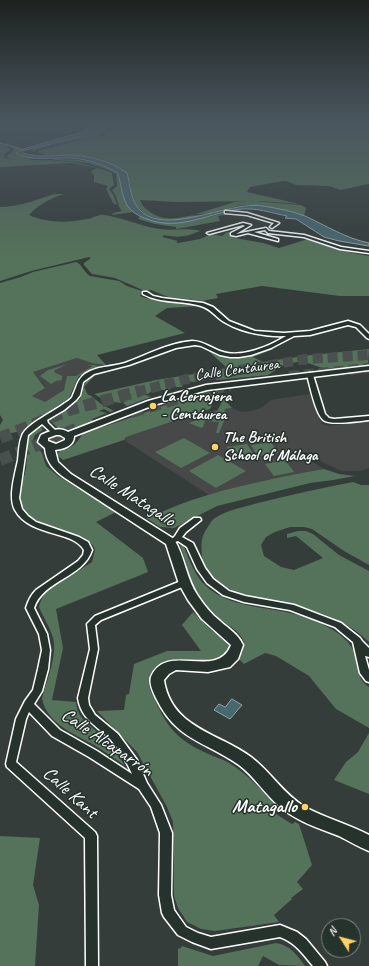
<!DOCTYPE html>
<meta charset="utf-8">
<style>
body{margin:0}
#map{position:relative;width:369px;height:966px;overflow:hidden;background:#353d3a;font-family:Caveat,sans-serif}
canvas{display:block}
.north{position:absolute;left:321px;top:918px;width:40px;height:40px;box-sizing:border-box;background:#26332d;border:1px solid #7d8581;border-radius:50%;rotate:306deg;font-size:11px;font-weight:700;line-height:16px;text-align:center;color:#fff}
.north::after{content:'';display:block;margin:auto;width:14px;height:18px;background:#ffd166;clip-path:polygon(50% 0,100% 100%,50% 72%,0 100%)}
</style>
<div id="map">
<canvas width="369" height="966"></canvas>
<div class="north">N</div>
</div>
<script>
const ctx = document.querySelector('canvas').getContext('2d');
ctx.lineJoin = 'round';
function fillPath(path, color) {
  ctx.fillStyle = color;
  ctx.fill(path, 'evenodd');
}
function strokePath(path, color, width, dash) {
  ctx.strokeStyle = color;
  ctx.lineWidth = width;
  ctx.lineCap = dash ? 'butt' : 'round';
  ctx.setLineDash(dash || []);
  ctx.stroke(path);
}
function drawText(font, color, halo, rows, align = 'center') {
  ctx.font = font + ' Caveat,sans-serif';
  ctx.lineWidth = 3;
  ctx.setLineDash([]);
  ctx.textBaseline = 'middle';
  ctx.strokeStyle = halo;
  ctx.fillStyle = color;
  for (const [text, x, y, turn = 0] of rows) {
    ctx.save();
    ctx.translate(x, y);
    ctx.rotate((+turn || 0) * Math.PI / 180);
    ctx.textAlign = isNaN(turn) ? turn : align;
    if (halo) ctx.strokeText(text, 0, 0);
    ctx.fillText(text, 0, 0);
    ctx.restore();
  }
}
const built = new Path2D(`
 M77,358L105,365L84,373L72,381L59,394L45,402L32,396L45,388L44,385L33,372Z
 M310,394L322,424L329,426L369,420V468L361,471H342L326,464L307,452H301L311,461L324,469L261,481L209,495L124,440L126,437L199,413L232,408L242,412L251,411L261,408L271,400Z`);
const green = new Path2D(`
 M95,125H107L109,128L105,132L97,135L102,137L76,140L37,149L34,152L31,151L37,147C57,143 78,141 95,128Z
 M111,125H369V184L340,190L330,186L296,185L287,181H283L250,187L247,192L299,204L261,201L177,202L140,200C142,206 146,209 150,212C169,225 184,214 203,215C170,224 132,224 130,182C121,175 108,162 99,159C80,154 51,161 37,151L81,140L104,137L106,136L102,134L111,130Z
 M0,142L5,143L1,144L8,147L10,150L4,155V158L15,160L6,157L14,150L12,147L5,145L7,143L23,149L16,153L40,158L27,160C57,160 84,161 112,173L114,185L109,189L114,196L117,205L113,203L106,189L108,186L94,182V175L91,171L97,168L71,163L0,167Z
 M51,158L92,161L118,173L129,208L133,212L112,215L113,213L122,211C117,206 118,196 112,190L117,186L116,174L106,169L88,163L55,160Z
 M54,194H64C51,198 38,205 29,215C47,223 67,223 87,219C92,219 99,214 104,215C120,217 138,225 154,228C171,232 183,227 200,231C186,237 179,238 164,235L162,237L178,241L176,242L178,243L200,239L211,234L222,236L227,232L232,233L230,235L235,238L263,243L279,248L308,239L343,251L369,256V296H340L262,286L216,294L218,298L202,301L168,297L151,290L145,291L115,278L92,274L84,265V263L91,258L89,257L31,271L0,281V207C18,207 37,200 54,194Z
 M253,201L301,205L306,208L304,216C285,211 265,204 245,205C228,207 213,215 196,214L235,202Z
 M225,213H236L218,216L220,221L176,229V227L155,224L138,219L140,216L181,223Z
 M76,262C82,264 84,273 90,276L119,281L127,286L142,291L140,296L145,298L187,303L201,306L167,308L155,316L185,333L97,355L106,365L92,363L77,358L33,372L45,388L32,396L45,402L64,390L67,376H76L93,366L87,365H94L100,367L79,376L69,398L25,428L17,432L0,435V425L3,420L0,415V283L21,277L33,272Z
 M204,347C229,363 245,357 271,348L274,349L253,357L263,362L297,357L298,362L285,364L268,375L217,380L201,372L227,368Z
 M369,349L368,365L325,369L308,363L305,365L303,362L306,360L303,356Z
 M68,364L55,370L54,372L62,376V380L56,381L51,384L40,376L48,370Z
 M97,373L84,387L88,395H90L101,404L114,411L110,412L104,409L99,411L107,413L92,419L93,421L80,427L58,428L50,421L52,417L79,400C87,391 77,384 97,373Z
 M194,374L199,379L195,382L187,381L184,382L182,387H172L168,391C161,389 153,389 148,394L141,393L151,397L127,406L123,403L131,395L138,393L130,395L121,403L106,401L94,394L156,380Z
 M209,392L212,395V405L210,409L126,437L124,440L63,460L57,455L60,450C73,449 78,442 84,431C127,423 166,401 209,392Z
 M219,394L232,408L225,409L224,421L219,433H216L219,422L205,421L203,427L201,428L189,423L217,411L221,404Z
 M40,425L43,430L35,435L32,442L42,453L46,466L58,476L116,512L96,522L143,558L148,572L56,609L63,648L52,700L76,702C77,720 93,727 104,738C112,747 119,756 125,766C117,760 108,754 99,748C78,735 48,726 42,699C46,682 58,654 53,638C50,627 43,617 39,607C41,600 43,594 48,590L92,562L95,550C88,526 30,534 21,502C18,491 24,479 26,469C27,458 27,446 28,435Z
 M184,438L210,453L181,468L155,452Z
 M271,442L278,453L257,456L251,445Z
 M247,444L254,455L233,458L227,447Z
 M218,455L246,471L216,488L189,471Z
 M285,460L294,472L274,476L265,464Z
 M324,469L339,474L355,476L333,480L310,483L217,506L174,528L160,527L146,518C160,513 175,506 189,501C233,486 279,477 324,469Z
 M353,482L361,485H369V565L344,551L312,529L304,527H290L275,532L266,537L261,545L264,556L281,567L294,570L323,558L296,536L287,538V534L298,531H306L313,534L339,555L369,571V642C336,610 287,603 244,595C227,589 204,577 202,556C201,541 201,537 209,525C211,522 213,519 215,518C227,510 244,507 258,503C290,495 321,488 353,482Z
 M181,544H183C188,557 193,571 202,582C224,606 257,606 286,612C304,616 324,623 339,634C347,640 354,649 357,658C361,671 355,677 369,687V728L336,709L309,676L276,656L265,653L244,664L238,658C243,652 246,645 242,638C237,628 219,621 211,612C193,594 188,569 180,545Z
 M193,612L211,630L226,640L230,646C215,674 186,650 161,664C156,667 151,672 150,677C147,686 152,693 155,700C167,727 177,739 204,752C212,756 221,758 229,763C248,774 263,792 279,808L276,814L292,824L295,822L299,824L312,865L297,882L303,889L291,898L292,899L274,915L279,922L215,931L201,929L187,922L178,908L174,896L173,822L167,807L137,752L97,711L124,710L126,695L129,694L134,664L167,651H201L182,625Z
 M369,733V794L334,780L346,762L358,752Z
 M0,836L40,838L33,885L39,905L35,966H0Z
 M276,943C290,945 297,955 305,966L279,965L263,956L258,966H178V949L181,948L182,946L213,956Z`);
const water = new Path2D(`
 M89,125H95V128L78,137L22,151V153C37,157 50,156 65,155C87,155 109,160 127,173C130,183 130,195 136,205C159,241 228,200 263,206C276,208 292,211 305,216C327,226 345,238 369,243V246L339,241L324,237L296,219L285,218L287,216C272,213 258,208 242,209C210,212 180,232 147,219C141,217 133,213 129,208C122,199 121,184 118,173C103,165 89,159 71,158C53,157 32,162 16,153L23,149L83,132L88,129Z
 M232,699L242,705L230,719L214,710L219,704L225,707Z`);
const stream = new Path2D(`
 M0,143L24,150`);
const highwayTunnelFar1 = new Path2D(`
 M289,376L369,368
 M136,392L191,378L307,359L369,355
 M199,392L230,386`);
const highwayTunnel = new Path2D(`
 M131,412L203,391
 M0,438L69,410L140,391
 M0,460L76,429`);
const street = new Path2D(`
 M226,211L247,213L279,223L272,228L270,227L274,223L247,215L225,213V211Z
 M243,223L251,225L236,234L266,228L269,231L304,235L341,247L369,251V253L340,249L304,237L268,233L265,230L254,232L278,239V241L248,233L236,236L231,235V233L245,226L243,225L209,234L207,233Z
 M143,292H147L153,296L162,298L203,303L213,307L229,321L255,331L284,333L310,331L348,321L360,325L369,334V339L367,338L356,327L348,325L310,335L294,336L271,348L251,355L239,357H230L220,355L201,346L195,345L176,348L129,365L94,374L83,382L80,395L76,400L64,410L47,420L48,423L57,432L56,433H52L42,424L28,435L19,498L22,509L28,516L36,522L79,537L88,542L92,550C83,578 43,580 34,608L47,634L50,650L48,669L42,691L34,704L60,730L97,751L132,774C127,762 119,749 110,739C97,726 81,719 78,698L90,649L87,624L95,616L181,581H187L188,583L187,585L101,620L95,625L98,649L88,698L89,705L95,715L118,734L137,760L147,783L161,805L172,833L171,895L174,910L186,927L198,933L211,937L280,925L297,932L306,939L325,962L327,966H313C302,953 296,943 280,937L211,949L192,942L178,935L164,917L162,913L159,895L160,833L151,807L139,789L89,757L52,736L29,712L26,719L16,762L95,832L97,836L98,966H86L85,838L7,767L6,764L16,719L25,701L33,690L38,669L42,650L39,634L26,608C28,601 31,595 36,590L78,561L83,555L84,550C73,530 30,537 15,510C8,497 15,475 18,460C19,452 19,443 22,436C25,425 55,411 65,403C68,401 72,399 73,395C77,387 77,380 85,374C96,366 112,367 125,363C147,355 168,343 192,341C204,341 212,349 223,352C242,358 270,346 286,336C267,337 243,333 226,323C216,318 212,309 201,306C182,300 161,304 143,294Z
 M310,373L313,375L325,414L329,418L334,419L369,416V420C360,421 332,425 325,421C316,417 310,385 307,375Z
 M194,518H200L201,520L186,532L182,537L193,543L205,568L213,579L229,591L245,596L294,605L341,623L360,638L362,641L369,648V657L365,656L369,670V682L366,681L360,673L353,642L335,627L290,610L244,602L223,595L207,583L197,569L187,547L178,541L175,542L171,540L175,536L180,528Z`);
const secondary = new Path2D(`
 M369,366V370L207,390L154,405L74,436C74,446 64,449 55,450L58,462L71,474L174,539C185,557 186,579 198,596C204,605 211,614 220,621C229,629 238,634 243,645L238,659L230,667L208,672L176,670L169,674L164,680C171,728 219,733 251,757C271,772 283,794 305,807C325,818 348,824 369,835V851C359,847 349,841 339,836C318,828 296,821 279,806C265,794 254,776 239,765C203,740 177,741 156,698C153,692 149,683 151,677C166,641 217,681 231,645L202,619L188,600L179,584L166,544L65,478C54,470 46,462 45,448L38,442L41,435C50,431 59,426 68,432L148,401L206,385ZM56,435H60L65,438V440L56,444L48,441V438Z`);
const markers = [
 [153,406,4,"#ffd166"],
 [215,447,4,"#ffd166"],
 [305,807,4,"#ffd166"]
];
const streetNames = [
 ["Calle Centáurea",237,370,-8]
];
const poiNames = [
 ["La Cerrajera",161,397],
 ["- Centáurea",161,415],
 ["The British",223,438],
 ["School of Málaga",223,456]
];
const nearStreetnames = [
 ["Calle Matagallo",132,496,33],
 ["Calle Alcaparrón",107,743,34],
 ["Calle Kant",70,793,42]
];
const nearPoinames = [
 ["Matagallo",297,807]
];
fillPath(built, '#474949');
fillPath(green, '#55725a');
fillPath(water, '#48686f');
strokePath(water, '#91a4a9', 1);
strokePath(stream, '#91a4a9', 1);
strokePath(highwayTunnelFar1, '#49504e', 10, [10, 5]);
strokePath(highwayTunnel, '#49504e', 12, [12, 6]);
strokePath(street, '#fff', 3);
strokePath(secondary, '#fff', 3);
fillPath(street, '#26332d');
fillPath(secondary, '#26332d');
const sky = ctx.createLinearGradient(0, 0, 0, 260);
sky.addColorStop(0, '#1d2220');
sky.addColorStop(0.48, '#4b5760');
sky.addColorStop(1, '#4b576000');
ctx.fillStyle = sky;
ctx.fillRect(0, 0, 369, 260);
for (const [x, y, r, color] of markers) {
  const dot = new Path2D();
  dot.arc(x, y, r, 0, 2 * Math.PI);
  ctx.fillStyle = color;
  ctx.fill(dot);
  strokePath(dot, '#26332d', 1.5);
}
drawText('16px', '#fff', '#26332d', streetNames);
drawText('bold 16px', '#fff', '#26332d', poiNames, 'left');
drawText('19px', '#fff', '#26332d', nearStreetnames);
drawText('bold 19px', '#fff', '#26332d', nearPoinames, 'right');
</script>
